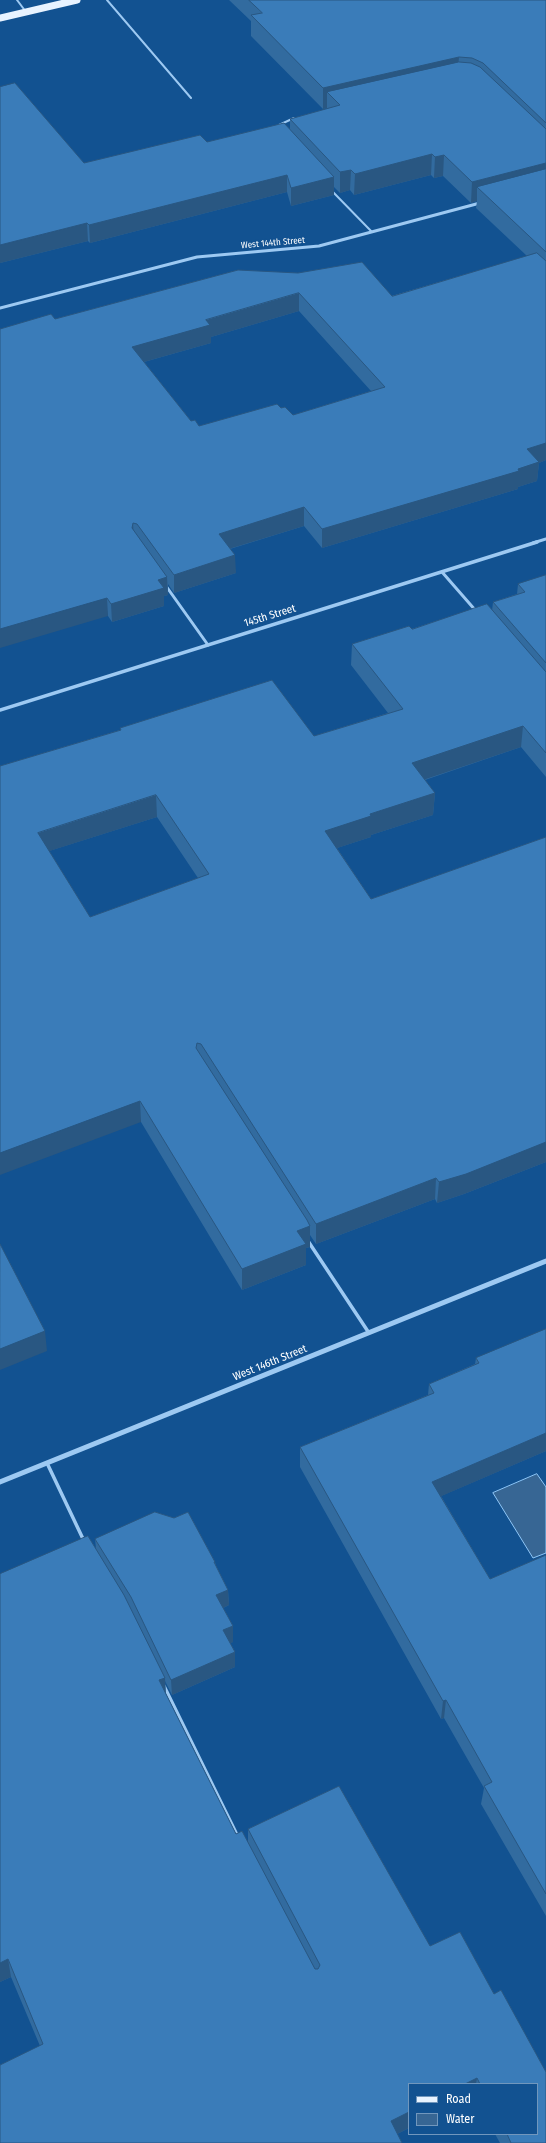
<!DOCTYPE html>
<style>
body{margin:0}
#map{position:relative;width:546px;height:2143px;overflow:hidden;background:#125291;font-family:"Fira Sans Condensed",sans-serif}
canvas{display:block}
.legend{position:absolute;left:408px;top:2083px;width:130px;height:52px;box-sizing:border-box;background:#125291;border:1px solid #7197bd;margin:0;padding:5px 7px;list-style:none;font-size:12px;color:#fff}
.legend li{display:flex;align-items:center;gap:8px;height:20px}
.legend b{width:20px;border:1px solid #7197bd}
</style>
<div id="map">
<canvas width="546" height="2143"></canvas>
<ul class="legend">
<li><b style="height:5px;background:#e8f3ff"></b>Road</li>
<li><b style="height:11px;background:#376694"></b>Water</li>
</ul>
</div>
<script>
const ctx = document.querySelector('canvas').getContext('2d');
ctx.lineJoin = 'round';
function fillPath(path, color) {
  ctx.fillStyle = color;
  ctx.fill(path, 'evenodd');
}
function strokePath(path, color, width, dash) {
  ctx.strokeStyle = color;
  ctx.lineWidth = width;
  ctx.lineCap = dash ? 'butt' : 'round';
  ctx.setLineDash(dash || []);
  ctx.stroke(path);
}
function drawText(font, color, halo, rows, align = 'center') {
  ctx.font = font + ' "Fira Sans Condensed",sans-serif';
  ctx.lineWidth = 3;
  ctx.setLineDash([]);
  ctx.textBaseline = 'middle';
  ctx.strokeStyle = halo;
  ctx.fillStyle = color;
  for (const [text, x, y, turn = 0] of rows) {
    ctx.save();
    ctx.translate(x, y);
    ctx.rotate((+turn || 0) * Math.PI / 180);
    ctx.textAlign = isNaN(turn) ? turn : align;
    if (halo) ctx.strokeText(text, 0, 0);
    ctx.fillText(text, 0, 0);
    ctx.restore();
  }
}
const water = new Path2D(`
 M537,1474L546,1487V1553L533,1558L493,1493Z`);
const serviceFar2 = new Path2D(`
 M17,0L26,12
 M107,0L191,98
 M279,125L294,118
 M331,190L372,232`);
const serviceFar1 = new Path2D(`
 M442,572L476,611
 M166,586L208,645`);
const service = new Path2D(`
 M308,1241L369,1333
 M47,1463L84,1541
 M164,1686L238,1837`);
const minorFar2 = new Path2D(`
 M0,308L197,257L319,246L480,203
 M533,543L546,539`);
const minorFar1 = new Path2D(`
 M0,710L537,542`);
const minor = new Path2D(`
 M0,1482L546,1261`);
const primary = new Path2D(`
 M0,18L77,0`);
const wall = new Path2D(`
 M229,0H546V460L539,463L537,481L518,487V489L322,548L304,526L230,549L236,573L174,593L168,584V595L164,596V606L112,622L108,616L55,319L238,270L392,296L527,256L476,208L477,201L471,203L443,176L434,178L431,175L354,195L350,190L340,193L334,187V195L291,206L287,192L90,243L88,241L0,263V266V87L84,163L290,129V119L327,109V108L323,109L251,36V21ZM299,311L371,391L293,415L281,408L199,426L191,421L144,362L211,343V337Z
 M546,575V777L521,747L425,780L435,793L433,815L371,835V837L337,848L371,899L546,837V1162L464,1194L437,1203L435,1199L316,1244L310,1235V1247L306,1248V1265L242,1290L141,1122L0,766L120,730V728L314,736L388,713L351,665L352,644L492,611L493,602L517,594L518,584ZM157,817L198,878L90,917L49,851Z
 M546,1329V1451L441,1496L490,1579L546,1555V1916L481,1804L484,1788L444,1718L441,1719L300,1467V1447L428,1395L429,1384L475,1364L476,1358Z
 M155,1512L174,1518L188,1512L215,1562L216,1566L228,1590L229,1605L223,1608L233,1626V1642L230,1643L235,1652V1667L172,1695L165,1681L166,1694L236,1834L242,1831L248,1843V1829L339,1786L430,1946L460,1932L494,1994L501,1990L546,2072V2143H500L495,2134H537V2084H409V2128L397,2134L402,2143H0V2065L40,2046L11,1977L0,1982V1574L88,1536L96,1549L95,1539Z`);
const shadedWall = new Path2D(`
 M459,57L457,78L327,92V108L323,109V88Z
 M432,154L431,175L354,195L355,174Z
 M444,155L443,176L434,178L435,157Z
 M546,163V184L477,187V201L471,203L472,182Z
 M351,170L350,190L340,193V172Z
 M287,175V192L90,243L89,225Z
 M334,177V195L291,206V188Z
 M87,223L88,241L0,263V266V245Z
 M299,293V311L211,337V343L133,365L132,347L206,320Z
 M546,443V460L539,463L537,481L518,487V489L322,548V529L518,469L527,449Z
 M304,507V526L219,552V534Z
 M133,523L134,541L132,528Z
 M235,555L236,573L174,593V575Z
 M167,577L168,595L164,596V606L112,622L111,604L158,580Z
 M107,598L108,616L0,648V629Z
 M523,726L521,747L411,784L412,763Z
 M435,793L433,815L371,835V837L325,852V831L370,814Z
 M156,795L157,817L40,854L38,833Z
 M140,1101L141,1122L0,1175V1153Z
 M546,1142V1162L464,1194L437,1203L439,1182Z
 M436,1178L435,1199L316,1244V1224Z
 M310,1226V1247L306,1248V1265L242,1290V1269L297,1231Z
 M45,1331L47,1351L0,1370V1349Z
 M546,1433V1451L430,1501L432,1482Z
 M228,1590L229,1605L217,1611L216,1595Z
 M233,1626V1642L224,1646L223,1630Z
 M235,1652V1667L172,1695L171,1680Z
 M165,1678L166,1698L159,1680Z
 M446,1700L444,1718L441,1719L443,1701Z
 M8,1959L11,1977L0,1982V1963Z
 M477,2078L476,2084H465Z
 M409,2112V2128L389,2138L391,2121Z`);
const building = new Path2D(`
 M249,0H546V123L483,63L472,58L459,57L323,88L251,15L262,13Z
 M459,62L471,63L480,67L546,129V163L472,182L444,155L435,157L432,154L355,174L351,170L340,172L290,119L340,105L327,92Z
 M15,83L84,163L200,135L207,142L284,123L334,177L291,188L287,175L89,225L87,223L0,245V87Z
 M546,169V252L477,187Z
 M537,253L546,261V443L527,449L539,462L518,469L519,471L322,529L304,507L219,534L235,555L174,575L137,524L133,523L132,528L167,577L158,580L164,588L111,604L107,598L0,629V329L51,314L55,319L238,270L298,273L362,262L392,296ZM299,293L385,387L293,415L285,407L281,408L277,404L199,426L195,420L191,421L132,347L210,325L206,320Z
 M546,575V663L493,602L525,592L518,584Z
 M487,604L546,672V753L523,726L412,763L435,793L370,814L371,816L325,831L371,899L546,837V1142L466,1174L439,1182L436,1178L316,1224L201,1044L197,1043L196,1048L307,1220L310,1226L297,1231L306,1244L242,1269L140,1101L0,1153V766L121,730L120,728L272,680L314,736L403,709L352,644L409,626L412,629ZM156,795L209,874L90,917L38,833Z
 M0,1244L45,1331L0,1349Z
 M546,1329V1433L432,1482L490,1579L546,1555V1894L484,1786L492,1782L446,1700L443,1701L300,1447L434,1393L429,1384L479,1363L476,1358Z
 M155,1512L174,1518L188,1512L215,1562H214L228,1590L216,1595L233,1626L223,1630L235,1652L171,1680L131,1597L95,1539Z
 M88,1536L124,1595L165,1678L159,1680L236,1834L242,1831L315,1969H318L320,1965L248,1829L339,1786L430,1946L460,1932L494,1994L501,1990L546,2072V2143H511L507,2134H537V2084H480L477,2078L465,2084H409V2112L391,2121L402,2143H0V2065L43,2044L8,1959L0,1963V1574Z`);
const farStreetnames = [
 ["West 144th Street",273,243,-5]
];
const streetNames = [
 ["145th Street",270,616,-17],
 ["West 146th Street",270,1363,-22]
];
fillPath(water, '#376694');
strokePath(water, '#8fc6f6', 1);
strokePath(serviceFar2, '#9dc9f2', 2);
strokePath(serviceFar1, '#9dc9f2', 3);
strokePath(service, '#9dc9f2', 3.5);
strokePath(minorFar2, '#9dc9f2', 3);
strokePath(minorFar1, '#9dc9f2', 3.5);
strokePath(minor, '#9dc9f2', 5);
strokePath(primary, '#e8f3ff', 7);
fillPath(wall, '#326b9f');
fillPath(shadedWall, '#295782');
fillPath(building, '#3a7cb9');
strokePath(building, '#295782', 1);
drawText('9px', '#fff', '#125291', farStreetnames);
drawText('11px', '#fff', '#125291', streetNames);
</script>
